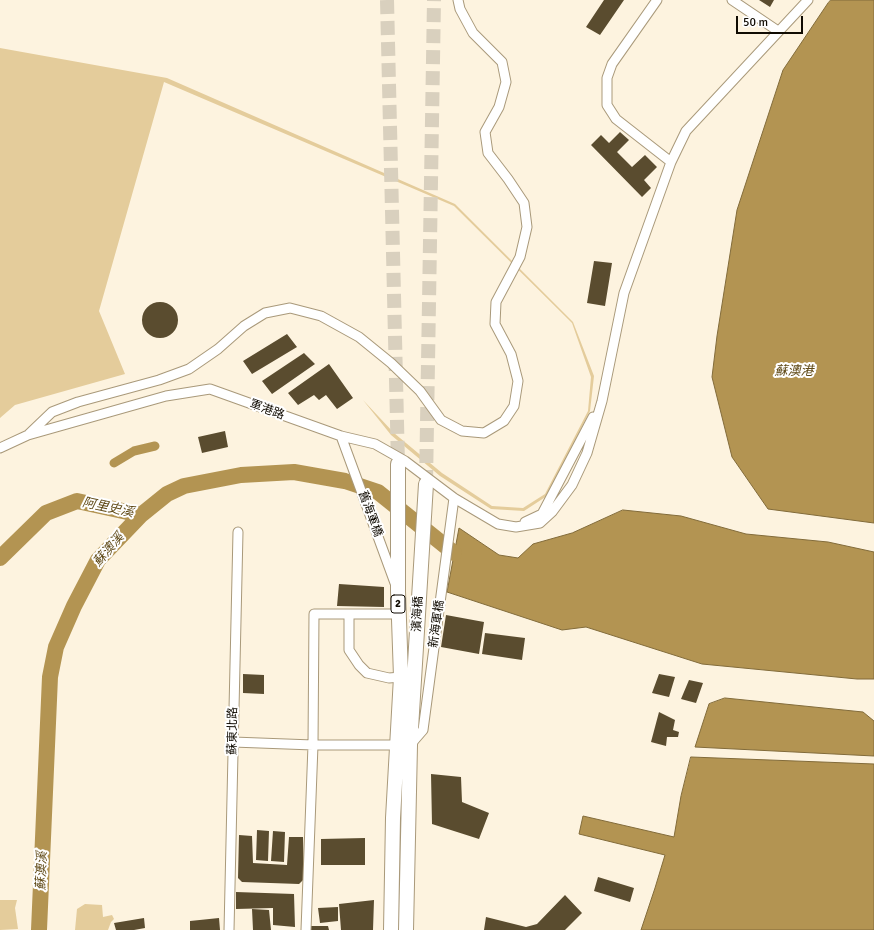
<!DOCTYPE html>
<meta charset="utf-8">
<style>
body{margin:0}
#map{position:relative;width:874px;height:930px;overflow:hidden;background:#fdf3df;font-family:Signika,sans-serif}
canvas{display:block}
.scale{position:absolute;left:736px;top:16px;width:67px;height:18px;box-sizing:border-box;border:2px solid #100b02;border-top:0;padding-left:5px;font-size:12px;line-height:14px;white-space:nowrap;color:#100b02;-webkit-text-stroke:3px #fff;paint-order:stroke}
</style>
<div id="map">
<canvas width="874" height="930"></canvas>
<div class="scale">50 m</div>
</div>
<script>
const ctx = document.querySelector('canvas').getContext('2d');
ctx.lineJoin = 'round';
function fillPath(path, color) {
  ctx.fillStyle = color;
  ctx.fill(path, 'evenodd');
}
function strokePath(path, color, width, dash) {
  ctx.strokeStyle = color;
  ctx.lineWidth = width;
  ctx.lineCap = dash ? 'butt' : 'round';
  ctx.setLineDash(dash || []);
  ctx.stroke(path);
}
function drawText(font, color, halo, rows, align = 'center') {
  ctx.font = font + ' Signika,"Noto Sans TC",sans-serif';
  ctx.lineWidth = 4;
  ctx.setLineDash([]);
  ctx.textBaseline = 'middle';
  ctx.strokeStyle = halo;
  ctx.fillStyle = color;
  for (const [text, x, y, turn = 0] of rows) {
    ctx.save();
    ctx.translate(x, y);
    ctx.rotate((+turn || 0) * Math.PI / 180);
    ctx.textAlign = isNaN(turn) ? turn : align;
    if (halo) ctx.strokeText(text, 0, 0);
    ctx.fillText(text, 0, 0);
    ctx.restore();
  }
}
const green = new Path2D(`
 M0,48L167,78L455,204L573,322L594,376L590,411L547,496L524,511L491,509L440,476L391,435L363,400L394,433L442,473L492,506L523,508L545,494L588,411L591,377L572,323L454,206L164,82L99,311L125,374L15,405L0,418Z
 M0,900H17L15,908L18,929L0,930Z
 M85,904L102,905L103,917L112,915L114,919L111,922L108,930H75L77,909Z`);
const water = new Path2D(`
 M831,0H874V523L768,509L732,457L712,377L717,336L737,210L783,70L828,3Z
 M623,510L681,516L746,534L828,542L874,552V679H857L702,664L586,627L562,630L447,592L459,528L499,555L518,558L533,544L572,533Z
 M725,698L863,712L874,721V756L695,747L709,704Z
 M691,757L874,764V930H641L655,888L665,855L579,834L583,816L674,837L681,796Z`);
const canal = new Path2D(`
 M114,463L134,451L155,446`);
const river = new Path2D(`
 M0,558L46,513L77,501L141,515
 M39,930L50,677L56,647L74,606L98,560L141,515L167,494L184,486L241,475L294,472L345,481L378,492L454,553`);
const building = new Path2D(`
 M604,0H624L600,35L586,27Z
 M759,0H774L770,7Z
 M620,132L629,140L617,152L632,167L645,155L657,167L644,180L651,188L642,197L591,145L601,135L609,143Z
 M594,261L612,263L605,306L587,303Z
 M142 320a18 18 0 1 1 36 0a18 18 0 1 1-36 0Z
 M287,334L297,347L252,374L243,361Z
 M304,353L315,364L272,394L262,381Z
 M329,364L353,398L337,409L326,395L319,400L314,395L298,405L288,393Z
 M225,431L228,447L202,453L198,437Z
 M339,584L384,587V607L337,606Z
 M446,615L484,622L479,654L441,647Z
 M485,633L525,638L522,660L482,654Z
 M243,674L264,675V694L243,693Z
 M659,674L675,677L669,697L652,693Z
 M689,680L703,683L696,703L681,699Z
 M659,712L675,720L673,730L679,732L678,737H667L666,746L651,742Z
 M431,774L461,777L462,802L489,813L479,839L432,824Z
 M257,830L269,831L268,861L256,860Z
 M273,831L285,832L284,862L271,861Z
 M239,835L252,836L253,863L287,865L289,837H303L304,879L299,884L242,882L238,878Z
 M365,838V865H321V839Z
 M598,877L634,888L630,902L594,891Z
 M236,892L294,894L295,927L273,925V908L236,909Z
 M565,895L582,913L565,930H484L486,917L526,927L537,924Z
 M374,900L373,930H341L339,904Z
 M338,907V921L320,923L318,908Z
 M252,909L269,910L271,930H253Z
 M144,918L145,928L134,930H116L114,923Z
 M219,918L220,930H190V921Z
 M307,926H328L329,930H307Z`);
const primaryTunnel = new Path2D(`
 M387,0L398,464
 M426,484L434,0`);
const minor = new Path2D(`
 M657,0L612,64L607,78V105L616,119L671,162
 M732,0L778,31
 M29,434L52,412L78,402L159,380L189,369L218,349L244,326L265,313L290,308L321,316L359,337L391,363L420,391L441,420L462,431L484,433L504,421L514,406L518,381L511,354L495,324L496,302L520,257L527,227L524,203L508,179L488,153L485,132L499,107L506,82L502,62L473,33L460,9L458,0
 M341,436L395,583
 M0,448L28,435L166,396L210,389L341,436L375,444L405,461L454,498L498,524L516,527L540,523L552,512L572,485L587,453L602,401L624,293L671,162L686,131L808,0
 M525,522L542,514L593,417
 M349,615V650L359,665L367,673L389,678L401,677
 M233,742L313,745H410L423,730L454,498
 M229,930L238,532
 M306,930L313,745L314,614H391`);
const primary = new Path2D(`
 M391,930L393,818L401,677L398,591V464
 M406,930L410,745L426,484`);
const shields = [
 [398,604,14]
];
const shieldNames = [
 ["2",398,604]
];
const streetNames = [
 ["軍港路",267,410,20],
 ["舊海軍橋",370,514,70],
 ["濱海橋",418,614,-87],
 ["新海軍橋",437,624,-82],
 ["蘇東北路",233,731,-89]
];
const waterNames = [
 ["蘇澳港",794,372],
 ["阿里史溪",108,508,12],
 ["蘇澳溪",109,550,-49],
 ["蘇澳溪",42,871,-88]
];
fillPath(green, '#e4cc9b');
fillPath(water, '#b39452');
strokePath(water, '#826b3a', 1);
strokePath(canal, '#b39452', 9);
strokePath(river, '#b39452', 16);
fillPath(building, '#5a4c2f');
strokePath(primaryTunnel, '#d9d0be', 14, [14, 7]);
strokePath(minor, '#a9997a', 11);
strokePath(primary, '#a9997a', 16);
strokePath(minor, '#fff', 9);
strokePath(primary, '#fff', 14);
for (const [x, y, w] of shields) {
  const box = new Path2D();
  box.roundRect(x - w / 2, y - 9, w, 18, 3);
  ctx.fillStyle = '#fff';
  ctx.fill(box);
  strokePath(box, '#100b02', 1);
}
drawText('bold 11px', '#100b02', null, shieldNames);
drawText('12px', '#100b02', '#fff', streetNames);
drawText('italic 13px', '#604a17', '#fff', waterNames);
</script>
